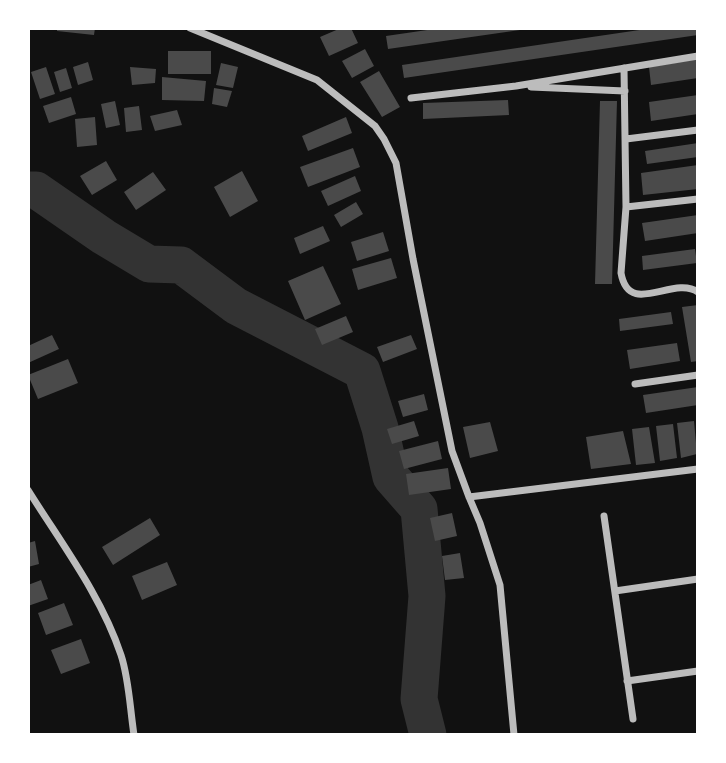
<!DOCTYPE html>
<style>
body{margin:0}
#map{position:relative;width:726px;height:763px;overflow:hidden;background:#111;font-family:Helvetica,sans-serif}
canvas{display:block}
.frame{position:absolute;inset:0;border:30px solid #fff;pointer-events:none}
</style>
<div id="map">
<canvas width="726" height="763"></canvas>
<div class="frame"></div>
</div>
<script>
const ctx = document.querySelector('canvas').getContext('2d');
ctx.lineJoin = 'round';
function strokePath(path, color, width, dash) {
  ctx.strokeStyle = color;
  ctx.lineWidth = width;
  ctx.lineCap = dash ? 'butt' : 'round';
  ctx.setLineDash(dash || []);
  ctx.stroke(path);
}
function fillPath(path, color) {
  ctx.fillStyle = color;
  ctx.fill(path, 'evenodd');
}
const river = new Path2D(`
 M28,190H36L104,237L149,264L181,265L236,306L362,371L380,428L391,477L419,509L427,596L419,699L428,735`);
const building = new Path2D(`
 M57,28H95L94,35L57,31Z
 M341,28H351L358,43L329,56L320,37Z
 M441,28H520V30L388,49L386,36Z
 M653,28H698V35L404,78L402,65Z
 M365,49L374,66L352,78L342,61Z
 M168,51H211V74H168Z
 M698,59V78L651,85L649,67Z
 M88,62L93,80L78,85L73,67Z
 M221,63L238,67L233,88L216,85Z
 M46,67L55,94L40,99L31,72Z
 M130,67L156,69L155,83L132,85Z
 M66,68L72,88L60,92L54,72Z
 M379,71L400,107L382,117L360,82Z
 M162,77L206,81L204,101L162,100Z
 M214,88L232,91L227,107L212,104Z
 M698,95V114L651,121L649,102Z
 M71,97L76,114L49,123L43,106Z
 M508,100L509,115L423,119V103Z
 M115,101L120,125L106,128L101,104Z
 M600,101H617L612,284H595Z
 M139,106L142,130L126,132L124,108Z
 M177,110L182,125L155,131L150,116Z
 M95,117L97,145L77,147L75,119Z
 M346,117L352,133L308,151L302,136Z
 M698,143V157L647,164L645,151Z
 M353,148L360,167L308,187L300,167Z
 M106,161L117,180L92,195L80,176Z
 M698,165V189L643,195L641,173Z
 M242,171L258,201L230,217L214,187Z
 M153,172L166,190L136,210L124,192Z
 M355,176L361,191L328,206L321,191Z
 M356,202L363,214L341,227L334,215Z
 M698,215V233L645,241L642,223Z
 M323,226L330,241L300,254L294,238Z
 M383,232L389,251L357,261L351,242Z
 M695,249L697,263L643,270L642,256Z
 M391,258L397,278L358,290L352,269Z
 M323,266L341,304L305,320L288,281Z
 M698,305V361L691,362L682,307Z
 M671,312L673,324L620,331L619,319Z
 M346,316L353,332L322,345L315,329Z
 M52,335L59,349L28,363V346Z
 M411,335L417,349L383,362L377,347Z
 M677,343L680,361L630,369L627,350Z
 M68,359L78,383L38,399L28,375Z
 M698,387V405L646,413L643,395Z
 M424,394L428,410L403,417L398,401Z
 M414,421L419,436L392,444L387,429Z
 M694,421L697,454L681,458L677,423Z
 M490,422L498,451L470,458L463,427Z
 M673,424L677,458L660,461L656,426Z
 M649,427L655,463L636,465L632,429Z
 M623,431L631,464L591,469L586,437Z
 M438,441L442,459L404,469L399,451Z
 M448,468L451,489L409,495L406,474Z
 M452,513L457,536L435,541L430,518Z
 M150,518L160,535L113,565L102,547Z
 M35,541L39,564L28,567V543Z
 M460,553L464,578L445,580L442,556Z
 M167,562L177,585L142,600L132,576Z
 M41,580L48,599L28,606V585Z
 M64,603L73,625L46,635L38,613Z
 M81,639L90,663L61,674L51,650Z`);
const minor = new Path2D(`
 M190,28L317,80L375,126L384,139L396,163L413,259L452,451L469,497L480,523L500,585L514,735
 M624,68L626,207L621,273C629,318 673,275 698,292
 M531,87L625,91
 M411,98L516,86L698,56
 M626,139L698,130
 M626,207L698,199
 M635,384L698,375
 M28,490C61,543 101,595 121,655C129,679 130,709 134,735
 M469,497L698,469
 M604,516L633,719
 M615,591L698,579
 M627,681L698,671`);
strokePath(river, '#333', 37);
fillPath(building, '#4a4a4a');
strokePath(minor, '#bcbcbc', 7);
</script>
